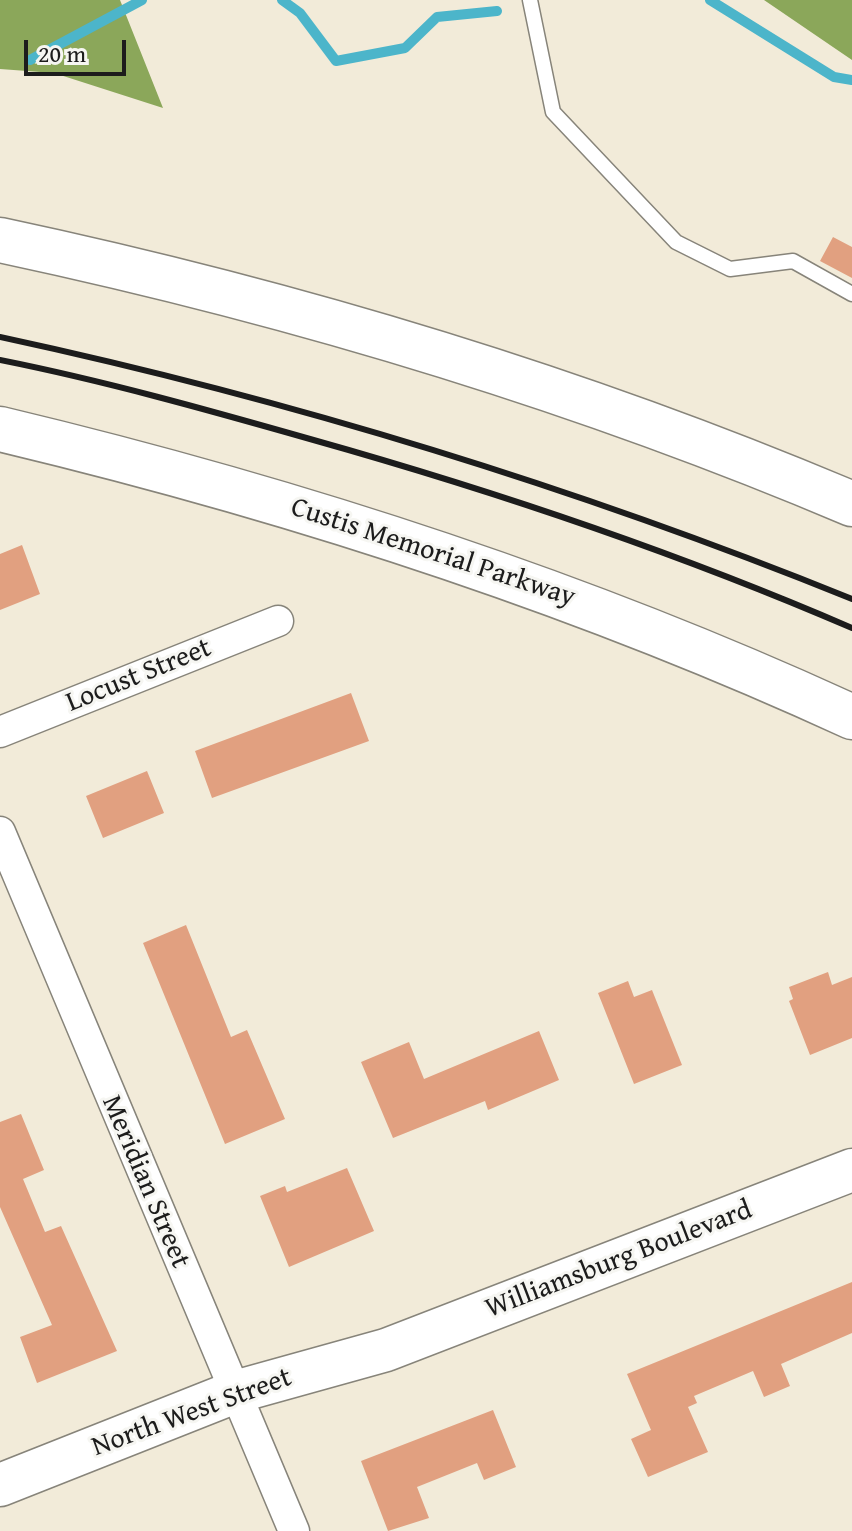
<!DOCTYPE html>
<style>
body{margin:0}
#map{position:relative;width:852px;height:1531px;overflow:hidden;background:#f2ebd9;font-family:"Gentium Book Plus",serif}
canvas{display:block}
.scale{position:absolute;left:24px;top:40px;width:102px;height:36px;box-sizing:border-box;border:4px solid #1c1c1c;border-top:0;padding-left:10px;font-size:24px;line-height:28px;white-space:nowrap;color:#1c1c1c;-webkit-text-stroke:6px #f6f6f2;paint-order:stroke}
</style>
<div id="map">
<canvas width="852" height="1531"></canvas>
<div class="scale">20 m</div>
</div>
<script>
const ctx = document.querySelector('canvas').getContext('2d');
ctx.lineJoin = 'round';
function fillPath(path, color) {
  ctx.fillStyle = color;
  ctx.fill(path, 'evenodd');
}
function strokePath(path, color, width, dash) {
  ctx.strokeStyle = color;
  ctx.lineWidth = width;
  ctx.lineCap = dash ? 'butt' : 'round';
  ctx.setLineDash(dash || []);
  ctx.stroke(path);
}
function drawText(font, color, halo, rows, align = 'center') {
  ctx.font = font + ' "Gentium Book Plus",serif';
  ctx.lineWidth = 6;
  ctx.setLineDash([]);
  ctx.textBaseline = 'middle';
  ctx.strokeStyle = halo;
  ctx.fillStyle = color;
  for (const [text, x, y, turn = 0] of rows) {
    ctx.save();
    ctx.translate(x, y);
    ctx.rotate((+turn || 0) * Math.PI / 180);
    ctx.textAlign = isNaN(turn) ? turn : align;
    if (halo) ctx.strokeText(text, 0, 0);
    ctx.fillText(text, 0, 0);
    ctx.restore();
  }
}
const forest = new Path2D(`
 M0,0H120L163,108L54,73L0,69Z
 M764,0H852V60Z`);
const stream = new Path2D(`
 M282,0L300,13L336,61L405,48L437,17L497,11
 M710,0L834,77L852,80
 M30,60L142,0`);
const building = new Path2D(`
 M833,237L852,247V278L820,261Z
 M22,545L40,594L0,610V554Z
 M351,693L369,741L212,798L195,751Z
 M147,771L164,813L103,838L86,796Z
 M186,925L231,1037L247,1030L285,1119L225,1144L143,943Z
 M828,972L832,985L852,977V1038L810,1055L789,1001L793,999L789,987Z
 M628,981L634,997L652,990L682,1065L634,1084L598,993Z
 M539,1031L559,1080L488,1110L485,1101L393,1138L361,1062L409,1042L424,1079Z
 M21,1114L44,1170L23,1179L45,1232L61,1226L117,1351L37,1383L20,1337L52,1325L0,1207V1122Z
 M347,1168L374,1231L289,1267L260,1196L285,1186L287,1192Z
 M852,1282V1333L781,1364L790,1386L764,1397L753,1371L694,1396L697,1403L688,1407L708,1452L648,1477L631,1439L651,1430L627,1374Z
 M493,1410L516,1467L484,1480L477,1463L417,1487L429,1518L388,1531L361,1461Z`);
const lane = new Path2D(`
 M530,0L553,112L676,242L730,269L793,261L852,294`);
const street = new Path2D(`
 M0,732L278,621
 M0,832L294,1531`);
const secondary = new Path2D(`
 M0,1485L235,1392L386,1350L852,1170`);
const highway = new Path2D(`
 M0,240C291,302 578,388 852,504
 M0,429C293,499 578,591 852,717`);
const rail = new Path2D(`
 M0,337C292,400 575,487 852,599
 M0,360C105,381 208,410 310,439C495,491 676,552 852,628`);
const streetNames = [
 ["Custis Memorial Parkway",433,553,18],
 ["Locust Street",139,676,-22],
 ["Meridian Street",145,1182,67],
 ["Williamsburg Boulevard",619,1260,-21],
 ["North West Street",192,1413,-20]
];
fillPath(forest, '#8ba75a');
strokePath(stream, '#4cb5ca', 10);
fillPath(building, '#e1a080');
strokePath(lane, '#87847a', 17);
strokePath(street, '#87847a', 33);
strokePath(secondary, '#87847a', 45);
strokePath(highway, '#87847a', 47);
strokePath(lane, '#fff', 14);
strokePath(street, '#fff', 30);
strokePath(secondary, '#fff', 42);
strokePath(highway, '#fff', 44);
strokePath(rail, '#1c1c1c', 6);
drawText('28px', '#1c1c1c', '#f6f6f2', streetNames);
</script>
